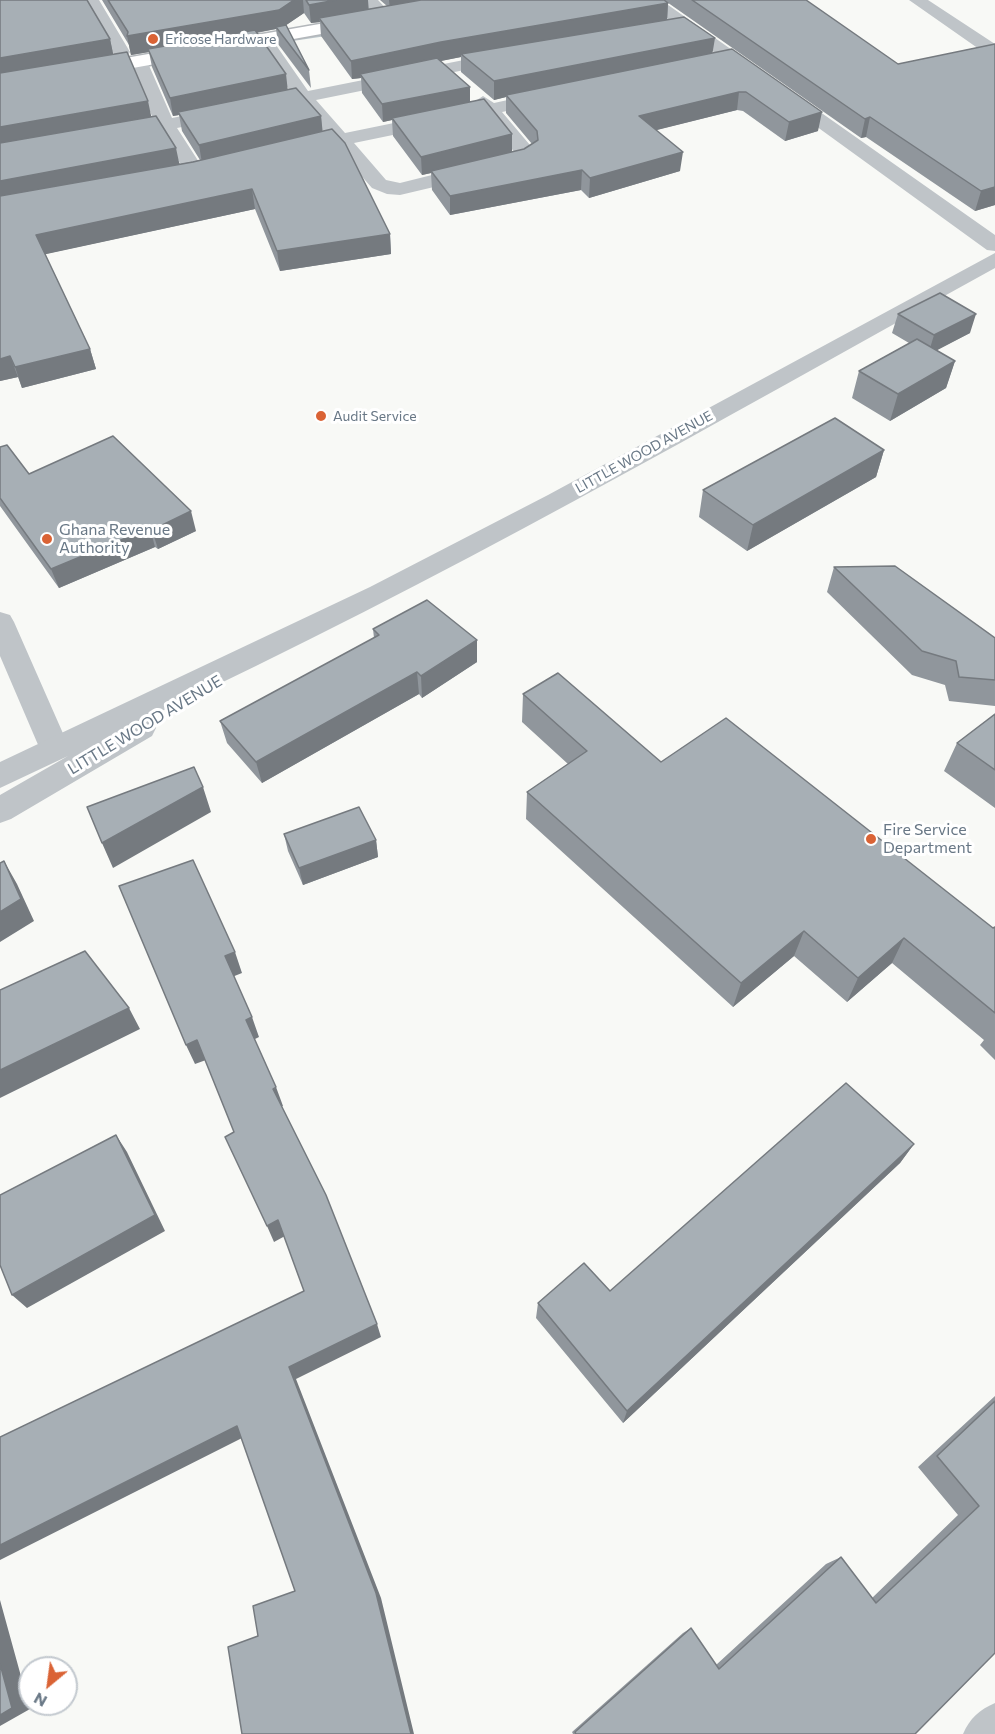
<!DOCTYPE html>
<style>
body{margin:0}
#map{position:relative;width:995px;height:1734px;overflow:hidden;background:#f8f9f6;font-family:Commissioner,sans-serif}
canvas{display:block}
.north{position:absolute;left:18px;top:1656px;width:60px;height:60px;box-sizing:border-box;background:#fff;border:2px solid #c3c9cf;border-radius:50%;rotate:209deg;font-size:16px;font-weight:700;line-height:24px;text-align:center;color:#697886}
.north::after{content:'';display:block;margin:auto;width:21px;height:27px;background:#da6335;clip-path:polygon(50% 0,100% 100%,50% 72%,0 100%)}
</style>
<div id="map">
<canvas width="995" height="1734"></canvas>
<div class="north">N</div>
</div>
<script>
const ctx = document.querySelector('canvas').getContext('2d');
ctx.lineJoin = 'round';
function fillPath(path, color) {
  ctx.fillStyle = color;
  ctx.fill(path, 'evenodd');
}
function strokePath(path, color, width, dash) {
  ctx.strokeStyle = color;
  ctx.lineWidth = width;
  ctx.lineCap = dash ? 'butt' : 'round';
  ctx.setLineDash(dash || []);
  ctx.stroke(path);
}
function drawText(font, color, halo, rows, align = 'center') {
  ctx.font = font + ' Commissioner,sans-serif';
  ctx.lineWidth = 6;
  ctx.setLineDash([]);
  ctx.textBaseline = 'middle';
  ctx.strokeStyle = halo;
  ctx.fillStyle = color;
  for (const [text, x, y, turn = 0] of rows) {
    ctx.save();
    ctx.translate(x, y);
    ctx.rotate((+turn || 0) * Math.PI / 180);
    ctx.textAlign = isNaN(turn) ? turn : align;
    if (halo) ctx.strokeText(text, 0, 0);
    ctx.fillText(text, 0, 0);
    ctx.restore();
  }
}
const stream = new Path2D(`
 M337,30L341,32L340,34L279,43L275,41Z`);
const service = new Path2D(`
 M995,1703V1734H963C970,1718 979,1710 995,1703Z`);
const minor = new Path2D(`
 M83,0H99L130,52L127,56H115Z
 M360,0H378L394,17L385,22L379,21Z
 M642,0H661L995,235V251L987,250Z
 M909,0H928L995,44V57L989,56Z
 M263,34L269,35L308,91L504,52L513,57L504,62L316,100L345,133L477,106L474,102L483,96L494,103L549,91L558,97L556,101L502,112L535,151L536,157L523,166L400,195L387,194L372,188L336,147L297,155L290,153L287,149L290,145L328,137L299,104L177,128L206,173L203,177H189L160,132L120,140L110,134L113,130L154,121L129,61L138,56L147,61L172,118L292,94L254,39ZM485,116L516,154L400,183L386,180L354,143Z
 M0,612L10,615L14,622L69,747L65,755L54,759L43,755L39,747L0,656Z`);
const tertiary = new Path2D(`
 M995,253V268C715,423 438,583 147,718L152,720L156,728L152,736L11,819L0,823V795L68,756L0,788V762L370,587L548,495Z`);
const trunk = new Path2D(`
 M365,16L371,17L374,21L371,25L0,92V80Z`);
const wall = new Path2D(`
 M0,0L110,39L113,54L180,164L200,160L182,131L179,115L173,116L152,67L149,52L131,55L129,45L102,0H368V9L387,6L380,0H664L668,3L667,20L818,131L785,141L743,111L737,110L656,130L680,171L589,198L581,190L450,215L432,190L431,173L422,175L393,136L392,120L383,122L362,93L361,78L352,79L321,36L320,22L311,23L304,13L286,25L309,70L311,88L278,44L276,29L257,33L288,90L321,116L322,131L390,234L391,254L280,271L255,209L45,254L90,349L96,369L22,388L18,377L0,381ZM461,57V72L494,100L506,97V113L532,144L524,149L512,152V134L470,102L440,61Z
 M664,0H806L995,205L975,211L866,137L861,138Z
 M898,314L970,333L936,350L955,361L946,388L890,421L852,398L859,371L909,343L892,333Z
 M0,447L29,474L196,531L158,549L155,547L59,588L0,506Z
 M884,450L876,477L747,551L699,517L703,490Z
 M834,567L995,638V706L949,701L945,685L912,675L827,592Z
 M373,629L477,640V662L422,698L419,694L262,783L227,743L220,721L374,638Z
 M523,694L993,928L995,927V1060L980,1045L984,1040L892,963L847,1002L794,956L733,1007L526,819L527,792L568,764L522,722Z
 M995,714V808L944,771L957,743Z
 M284,834L376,840L378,857L303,885L288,851Z
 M914,1144L900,1163L623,1423L536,1318L538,1303L610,1291Z
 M995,1396V1653L915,1734H573L572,1732L683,1633L691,1628L716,1665L826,1564L841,1557L872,1598L958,1515L918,1467Z`);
const shadedWall = new Path2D(`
 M294,0H303L304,13L282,28L276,27V29L149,51L148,49L149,52L131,55L127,36Z
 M336,0H368L369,13L319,18L320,22L311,23L309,5Z
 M389,0H442L390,9Z
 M668,3L667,22L461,54V57L362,77L360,74L361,78L352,79L351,61L441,42Z
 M715,38L712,56L506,95V97L494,100V81Z
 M110,39L114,58L0,78V58Z
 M286,74L288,92L178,112L179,115L173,116L170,98Z
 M470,87V105L392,118V120L383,122L382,104Z
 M739,92L737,110L637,135L639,116Z
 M148,101L152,120L0,148V127Z
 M822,112L818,131L785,141L789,122Z
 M321,116L323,135L202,163L199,145Z
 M870,117L866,137L861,138L865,119Z
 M512,134V153L431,171V173L422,175L421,157Z
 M176,148L180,167L0,202V181Z
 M683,152L680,171L589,198L590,178Z
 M582,170L581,190L450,215V196Z
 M995,187V205L975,211L981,191Z
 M252,189L255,209L42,255L36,235Z
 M390,234L391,254L280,271L277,251Z
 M976,314L970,333L928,355L934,335Z
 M90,349L96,369L22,388L15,367Z
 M10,356L18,377L0,381V359Z
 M955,361L946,388L890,421L898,394Z
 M884,450L876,477L747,551L753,525Z
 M191,511L196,531L158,549L152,530Z
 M150,528L155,547L59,588L51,569Z
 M477,640V662L422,698L421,676Z
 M417,672L419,694L262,783L256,762Z
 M203,787L211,812L113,868L102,843Z
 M376,840L378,857L303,885L299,868Z
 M4,861L17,884L34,921L0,942V912Z
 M804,931L794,956L733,1007L741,983Z
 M904,938L892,963L847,1002L858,978Z
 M235,952L242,973L232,977L225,956Z
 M129,1008L140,1029L0,1098V1070Z
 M252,1017L259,1037L253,1040L246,1020Z
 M197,1040L206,1060L195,1064L186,1045Z
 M276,1087L283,1106L279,1107L273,1089Z
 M116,1135L127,1152L165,1231L27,1308L12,1295Z
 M914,1144L900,1163L623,1423L627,1411Z
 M278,1220L285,1236L274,1242L267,1226Z
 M377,1324L381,1337L296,1379L381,1598L414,1734H411L289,1367Z
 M237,1426L246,1436L0,1560V1545Z
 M0,1600L30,1709L0,1726Z`);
const building = new Path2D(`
 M0,0H87L110,39L0,58Z
 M108,0H294L279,10L127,36L128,32Z
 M306,0H336L309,5Z
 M421,0H664L668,3L441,42L351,61L319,18Z
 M692,0H806L898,64L995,44V187L981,191L870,117L865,119Z
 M684,17L715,38L494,81L461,54Z
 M286,25L309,70L276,27Z
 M255,30L286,74L170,98L148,49Z
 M732,49L822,112L789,122L746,92H739L639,116L683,152L590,178L582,170L450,196L431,171L524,149L538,140L537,131L506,95Z
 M127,52L148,101L0,127V73Z
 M437,58L470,87L382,104L360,74Z
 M296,88L321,116L199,145L178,112Z
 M484,99L512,134L421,157L392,118Z
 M156,116L176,148L0,181V143Z
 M332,129L345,143L390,234L277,251L252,189L36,235L90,349L15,367L10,356L0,359V196L193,162Z
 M940,293L976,314L934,335L898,314Z
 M917,339L955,361L898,394L859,371Z
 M835,418L884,450L753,525L703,490Z
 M113,436L191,511L152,530L150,528L51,569L0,498V447L7,445L29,474Z
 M895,566L995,638V680L959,677L956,661L922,651L834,567Z
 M427,600L477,640L421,676L417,672L256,762L220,721L379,635L373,629Z
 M558,673L661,762L726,718L993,928L995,927V1013L904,938L858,978L804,931L741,983L527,792L587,751L523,694Z
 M995,714V770L957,743Z
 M194,767L203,787L102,843L87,807Z
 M359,807L376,840L299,868L284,834Z
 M193,860L235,952L225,956L252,1017L246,1020L276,1087L273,1089L326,1195L377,1324L289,1367L376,1593L411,1734H242L228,1647L258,1636L253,1606L295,1591L237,1426L0,1545V1437L304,1291L278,1220L267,1226L225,1137L234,1132L197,1040L186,1045L119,886Z
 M4,861L21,899L0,912V863Z
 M85,951L129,1008L0,1070V990Z
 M846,1083L914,1144L627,1411L538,1303L584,1263L610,1291Z
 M116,1135L155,1215L12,1295L0,1265V1195Z
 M995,1401V1653L915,1734H576L575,1732L691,1628L719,1669L841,1557L876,1603L979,1506L937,1456Z
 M0,1664L12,1708L0,1715Z`);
const markers = [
 [153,39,6,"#da6335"],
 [321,416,6,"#da6335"],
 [47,539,6,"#da6335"],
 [871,839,6,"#da6335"]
];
const farPoinames = [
 ["Ericose Hardware",165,39],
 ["Audit Service",333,416]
];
const farStreetnames = [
 ["LITTLE WOOD AVENUE",644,452,-29]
];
const poiNames = [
 ["Ghana Revenue",59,530],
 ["Authority",59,548],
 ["Fire Service",883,830],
 ["Department",883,848]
];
const streetNames = [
 ["LITTLE WOOD AVENUE",145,725,-31]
];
fillPath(stream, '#bac4c9');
strokePath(trunk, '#b3b7bb', 3);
fillPath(service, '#bfc4c8');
fillPath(minor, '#bfc4c8');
fillPath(tertiary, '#bfc4c8');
fillPath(trunk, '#fff');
fillPath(wall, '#90969c');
fillPath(shadedWall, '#757a7f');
fillPath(building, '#a7afb5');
strokePath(building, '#757a7f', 1.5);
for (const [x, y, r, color] of markers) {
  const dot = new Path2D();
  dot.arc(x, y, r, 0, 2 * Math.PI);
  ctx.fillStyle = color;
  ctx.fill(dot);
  strokePath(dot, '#fff', 2);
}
drawText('14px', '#697886', '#fff', farPoinames, 'left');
drawText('14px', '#697886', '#fff', farStreetnames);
drawText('16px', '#697886', '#fff', poiNames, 'left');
drawText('16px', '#697886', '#fff', streetNames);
</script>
